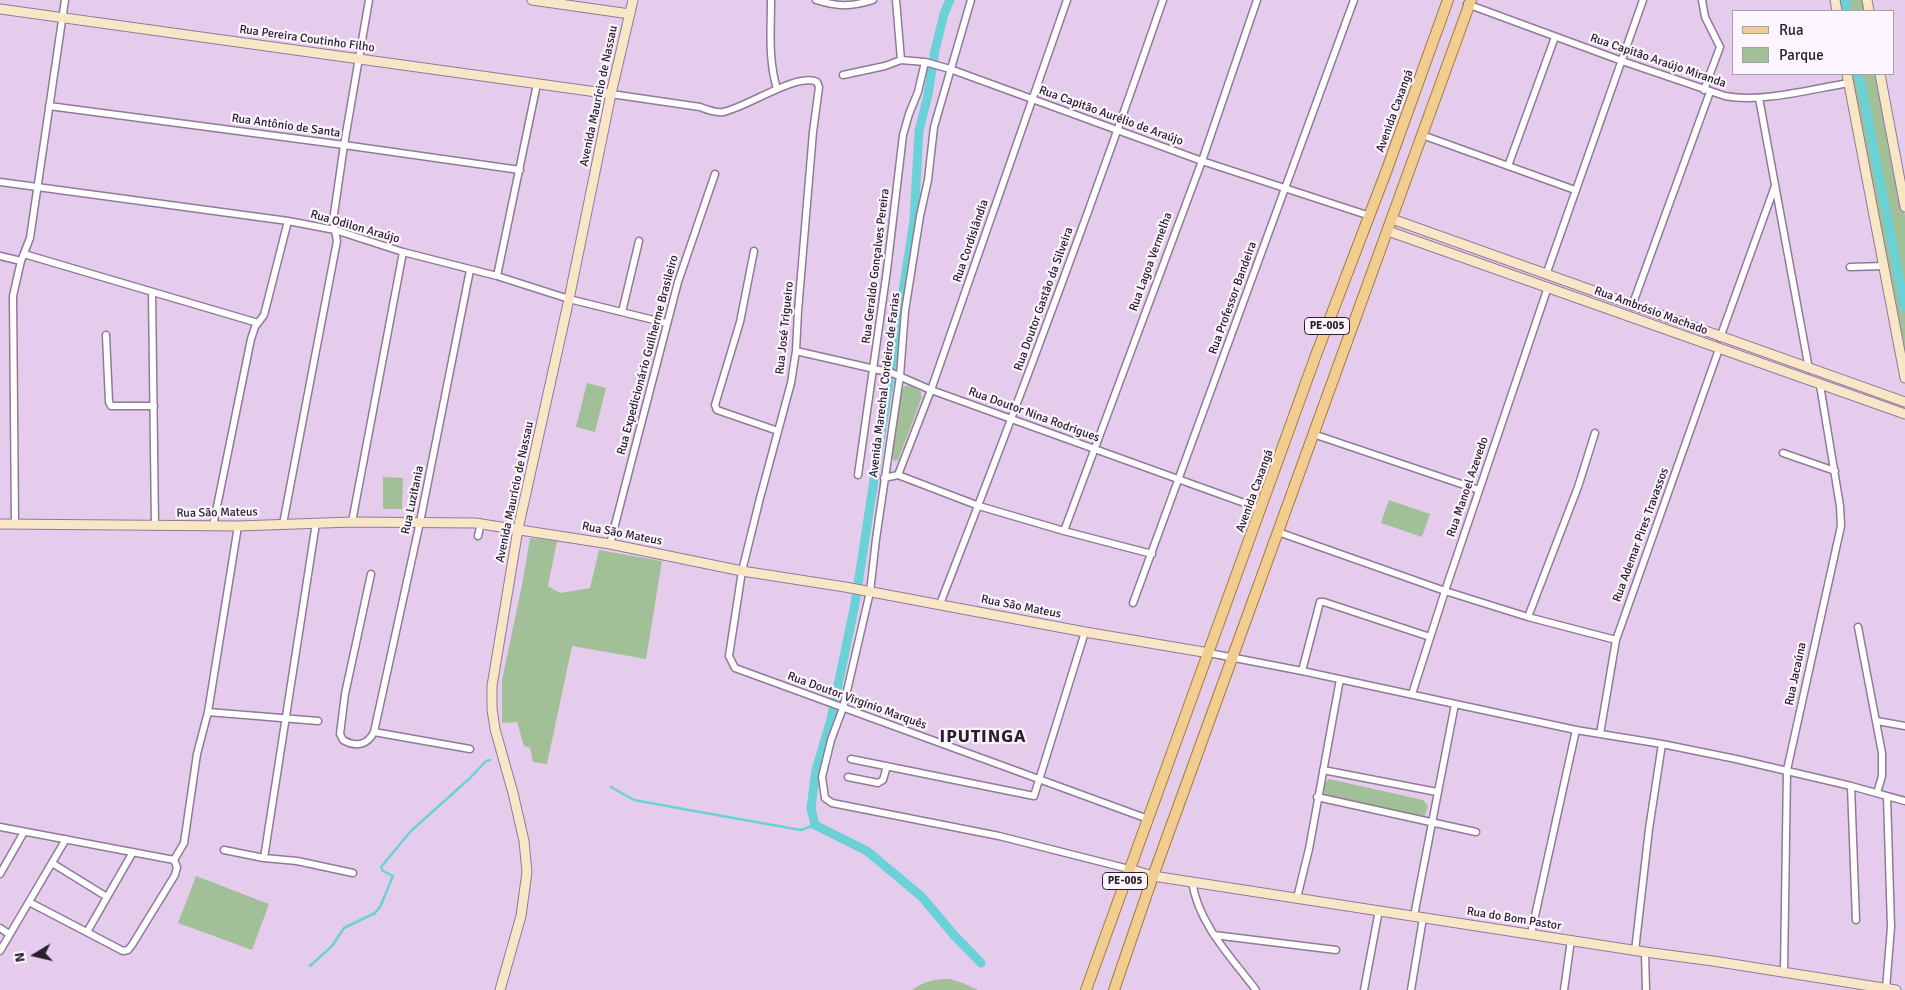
<!DOCTYPE html>
<meta charset="utf-8">
<style>
body{margin:0}
#map{position:relative;width:1905px;height:990px;overflow:hidden;background:#e5cced;font-family:Signika,sans-serif}
canvas{display:block}
.legend{position:absolute;left:1732px;top:10px;width:162px;height:65px;box-sizing:border-box;background:#fcf4fe;border:1px solid #a89faa;margin:0;padding:6px 9px;list-style:none;font-size:15px;color:#29202c}
.legend li{display:flex;align-items:center;gap:10px;height:25px}
.legend b{width:25px;border:1px solid #a89faa}
.north{position:absolute;left:10px;top:930px;width:50px;height:50px;-webkit-text-stroke:4px #fcf4fe;paint-order:stroke;rotate:261deg;font-size:14px;font-weight:700;line-height:20px;text-align:center;color:#29202c}
.north::after{content:'';display:block;margin:auto;width:18px;height:22px;background:#29202c;clip-path:polygon(50% 0,100% 100%,50% 72%,0 100%)}
</style>
<div id="map">
<canvas width="1905" height="990"></canvas>
<ul class="legend">
<li><b style="height:6px;background:#f1ce8f"></b>Rua</li>
<li><b style="height:14px;background:#a1c098"></b>Parque</li>
</ul>
<div class="north">N</div>
</div>
<script>
const ctx = document.querySelector('canvas').getContext('2d');
ctx.lineJoin = 'round';
function fillPath(path, color) {
  ctx.fillStyle = color;
  ctx.fill(path, 'evenodd');
}
function strokePath(path, color, width, dash) {
  ctx.strokeStyle = color;
  ctx.lineWidth = width;
  ctx.lineCap = dash ? 'butt' : 'round';
  ctx.setLineDash(dash || []);
  ctx.stroke(path);
}
function drawText(font, color, halo, rows, align = 'center') {
  ctx.font = font + ' Signika,sans-serif';
  ctx.lineWidth = 4.5;
  ctx.setLineDash([]);
  ctx.textBaseline = 'middle';
  ctx.strokeStyle = halo;
  ctx.fillStyle = color;
  for (const [text, x, y, turn = 0] of rows) {
    ctx.save();
    ctx.translate(x, y);
    ctx.rotate((+turn || 0) * Math.PI / 180);
    ctx.textAlign = isNaN(turn) ? turn : align;
    if (halo) ctx.strokeText(text, 0, 0);
    ctx.fillText(text, 0, 0);
    ctx.restore();
  }
}
const green = new Path2D(`
 M1836,0H1864L1866,11H1838Z
 M1849,74H1878L1905,216V368Z
 M587,383L606,388L595,432L576,427Z
 M910,385L920,390L922,397L898,460L894,461L892,457L901,390L905,386Z
 M383,477L403,478L402,509H383Z
 M1389,500L1430,514L1422,537L1381,523Z
 M530,538L557,541L548,586L560,593L590,588L599,550L662,561L646,659L572,646L547,764L533,762L530,748L524,746L517,722L502,723V680L522,585Z
 M1329,779L1423,800L1428,806L1425,815L1421,818L1325,796C1323,791 1324,782 1329,779Z
 M196,876L269,904L252,950L178,923Z
 M950,979L965,984L978,990H912C924,981 935,979 950,979Z`);
const stream = new Path2D(`
 M611,787L634,800L722,816L801,830L815,825
 M310,966L332,946L344,928L375,913L380,907L393,876L383,871L381,867L411,831L470,778L486,761L490,760`);
const canal = new Path2D(`
 M950,0L944,14L935,50L928,95L919,131L914,220L855,604L831,719L816,770L811,808L815,825L867,851L922,897L953,934L981,963
 M1845,0L1847,11
 M1859,74L1905,308`);
const street = new Path2D(`
 M771,0C771,30 768,59 777,89
 M816,0C838,7 851,7 873,0
 M896,0L901,60
 M971,0L934,127L928,180L920,216L905,311L900,376L876,539L870,592L843,708L831,740L822,777L825,798L832,803L999,836L1129,869
 M1702,0L1705,17L1720,47L1704,90
 M1467,4L1622,61L1725,96C1761,103 1812,89 1849,83
 M843,75L885,66L901,60L925,62L950,69L1202,161L1370,216
 M611,94L700,107C708,110 715,113 723,112C746,108 797,72 817,82L819,87L813,132L798,311L796,351L791,383L760,498L742,571L729,656L735,668L1148,819
 M1759,98L1809,369
 M49,106L344,145L520,170
 M1422,135L1575,190
 M1508,166L1555,37
 M0,182L288,221L335,230L403,252L497,276L569,299L666,323
 M754,251L740,322L715,405L717,410L778,431
 M24,254L258,323
 M0,256L21,261
 M1850,267L1884,266
 M1546,275L1643,0
 M497,276L537,84
 M152,292L155,526
 M1632,306L1710,92
 M622,312L639,241
 M106,335L109,402L111,406H154
 M1720,338L1775,186
 M796,351L892,373L931,390L1261,509
 M1313,434L1479,490
 M1783,453L1835,471
 M858,475L887,270L903,135L909,114L918,92L925,62
 M898,475L979,506L1064,531L1152,554
 M884,478L898,475L931,390L1067,0
 M352,522L403,252
 M15,524L13,296L21,261L30,238L65,0
 M283,524L337,241L333,221L344,145L369,0
 M213,526L251,339L255,327L264,315L288,221
 M1064,531L1202,161L1257,0
 M1278,532L1445,591L1528,617L1616,640
 M478,536L481,523
 M610,544L678,282L715,174
 M371,574L345,694L340,734L343,740C355,747 367,746 374,732L420,522L470,270
 M1133,603L1354,0
 M940,604C1018,404 1093,203 1163,0
 M1528,617L1578,487L1595,433
 M1858,627L1882,753V776L1877,793
 M1209,653L1302,671L1576,730L1662,744L1736,759L1851,786L1905,801
 M1302,671L1320,602H1324L1430,637
 M1412,694L1445,591L1548,287
 M208,712L318,721
 M1877,721L1905,726
 M374,732L470,749
 M1600,734L1616,640L1719,349
 M851,759L1034,796L1085,632
 M1323,770L1437,792
 M848,777L878,783L883,780L887,766
 M1851,786L1856,920
 M1317,797L1476,832
 M0,827L174,860
 M224,850L264,858L297,861L353,873
 M264,858L316,523
 M174,860L184,843L197,754L208,712L238,526
 M52,863L107,897
 M0,874L24,832
 M1192,882C1199,925 1231,957 1256,990
 M1297,898L1309,849L1340,679
 M29,902L123,951L128,950L132,945L175,875L177,867L174,860
 M1414,916L1455,704
 M0,928L9,934
 M87,932L133,852
 M1531,934L1576,730
 M1214,935L1336,950
 M0,951L66,839
 M1635,951L1649,829L1662,744
 M1645,952L1646,990
 M1784,972L1787,770L1841,526L1840,506L1820,385
 M1886,989L1891,927L1887,796
 M1364,990L1379,910
 M1411,990L1423,918
 M1564,990L1571,940`);
const secondary = new Path2D(`
 M532,0L630,14
 M1835,0L1837,11
 M1867,0L1869,11
 M0,9L611,94
 M1847,74L1905,378
 M1880,74L1905,207
 M1392,219L1905,402
 M1388,231L1905,414
 M0,524L238,526L352,522L475,523L610,544L742,571L845,587L1085,632L1209,653
 M1129,869L1153,876L1645,952L1713,961L1896,990
 M500,990L521,916L527,872L524,841L513,793L495,729L492,709V686L518,529L569,299L611,94L633,0`);
const primary = new Path2D(`
 M1086,990L1316,355L1386,172L1448,0
 M1114,990L1153,876L1471,0`);
const shields = [
 [1327,326,45],
 [1125,881,45]
];
const shieldNames = [
 ["PE-005",1327,326],
 ["PE-005",1125,881]
];
const streetNames = [
 ["Rua Pereira Coutinho Filho",307,39,8],
 ["Rua Capitão Araújo Miranda",1658,61,19],
 ["Avenida Maurício de Nassau",599,96,-78],
 ["Avenida Caxangá",1395,111,-70],
 ["Rua Capitão Aurélio de Araújo",1111,116,20],
 ["Rua Antônio de Santa",286,126,8],
 ["Rua Odilon Araújo",355,227,16],
 ["Rua Cordislândia",971,241,-71],
 ["Rua Lagoa Vermelha",1151,262,-70],
 ["Rua Geraldo Gonçalves Pereira",876,266,-83],
 ["Rua Professor Bandeira",1233,298,-70],
 ["Rua Doutor Gastão da Silveira",1044,299,-70],
 ["Rua Ambrósio Machado",1651,311,20],
 ["Rua José Trigueiro",785,328,-84],
 ["Rua Expedicionário Guilherme Brasileiro",648,355,-75],
 ["Avenida Marechal Cordeiro de Farias",885,385,-83],
 ["Rua Doutor Nina Rodrigues",1034,415,20],
 ["Rua Manoel Azevedo",1468,487,-71],
 ["Avenida Caxangá",1255,491,-70],
 ["Avenida Maurício de Nassau",515,492,-78],
 ["Rua Luzitania",413,500,-78],
 ["Rua São Mateus",217,513,-1],
 ["Rua São Mateus",622,534,11],
 ["Rua Ademar Pires Travassos",1641,535,-70],
 ["Rua São Mateus",1021,607,11],
 ["Rua Jacaúna",1796,674,-78],
 ["Rua Doutor Virgínio Marquês",857,701,20],
 ["Rua do Bom Pastor",1514,919,9]
];
const districtNames = [
 ["IPUTINGA",983,737]
];
fillPath(green, '#a1c098');
strokePath(stream, '#6ad2d6', 2.5);
strokePath(canal, '#6ad2d6', 9);
strokePath(street, '#917a97', 9);
strokePath(secondary, '#917a97', 11);
strokePath(primary, '#a57c3c', 12);
strokePath(street, '#fff', 6);
strokePath(secondary, '#f8e6c7', 9);
strokePath(primary, '#f1ce8f', 10);
for (const [x, y, w] of shields) {
  const box = new Path2D();
  box.roundRect(x - w / 2, y - 8.5, w, 17, 4);
  ctx.fillStyle = '#fcf4fe';
  ctx.fill(box);
  strokePath(box, '#29202c', 1);
}
drawText('bold 11px', '#29202c', null, shieldNames);
drawText('12px', '#29202c', '#fcf4fe', streetNames);
ctx.letterSpacing = '1px';
drawText('bold 18px', '#29202c', '#fcf4fe', districtNames);
ctx.letterSpacing = '0px';
</script>
